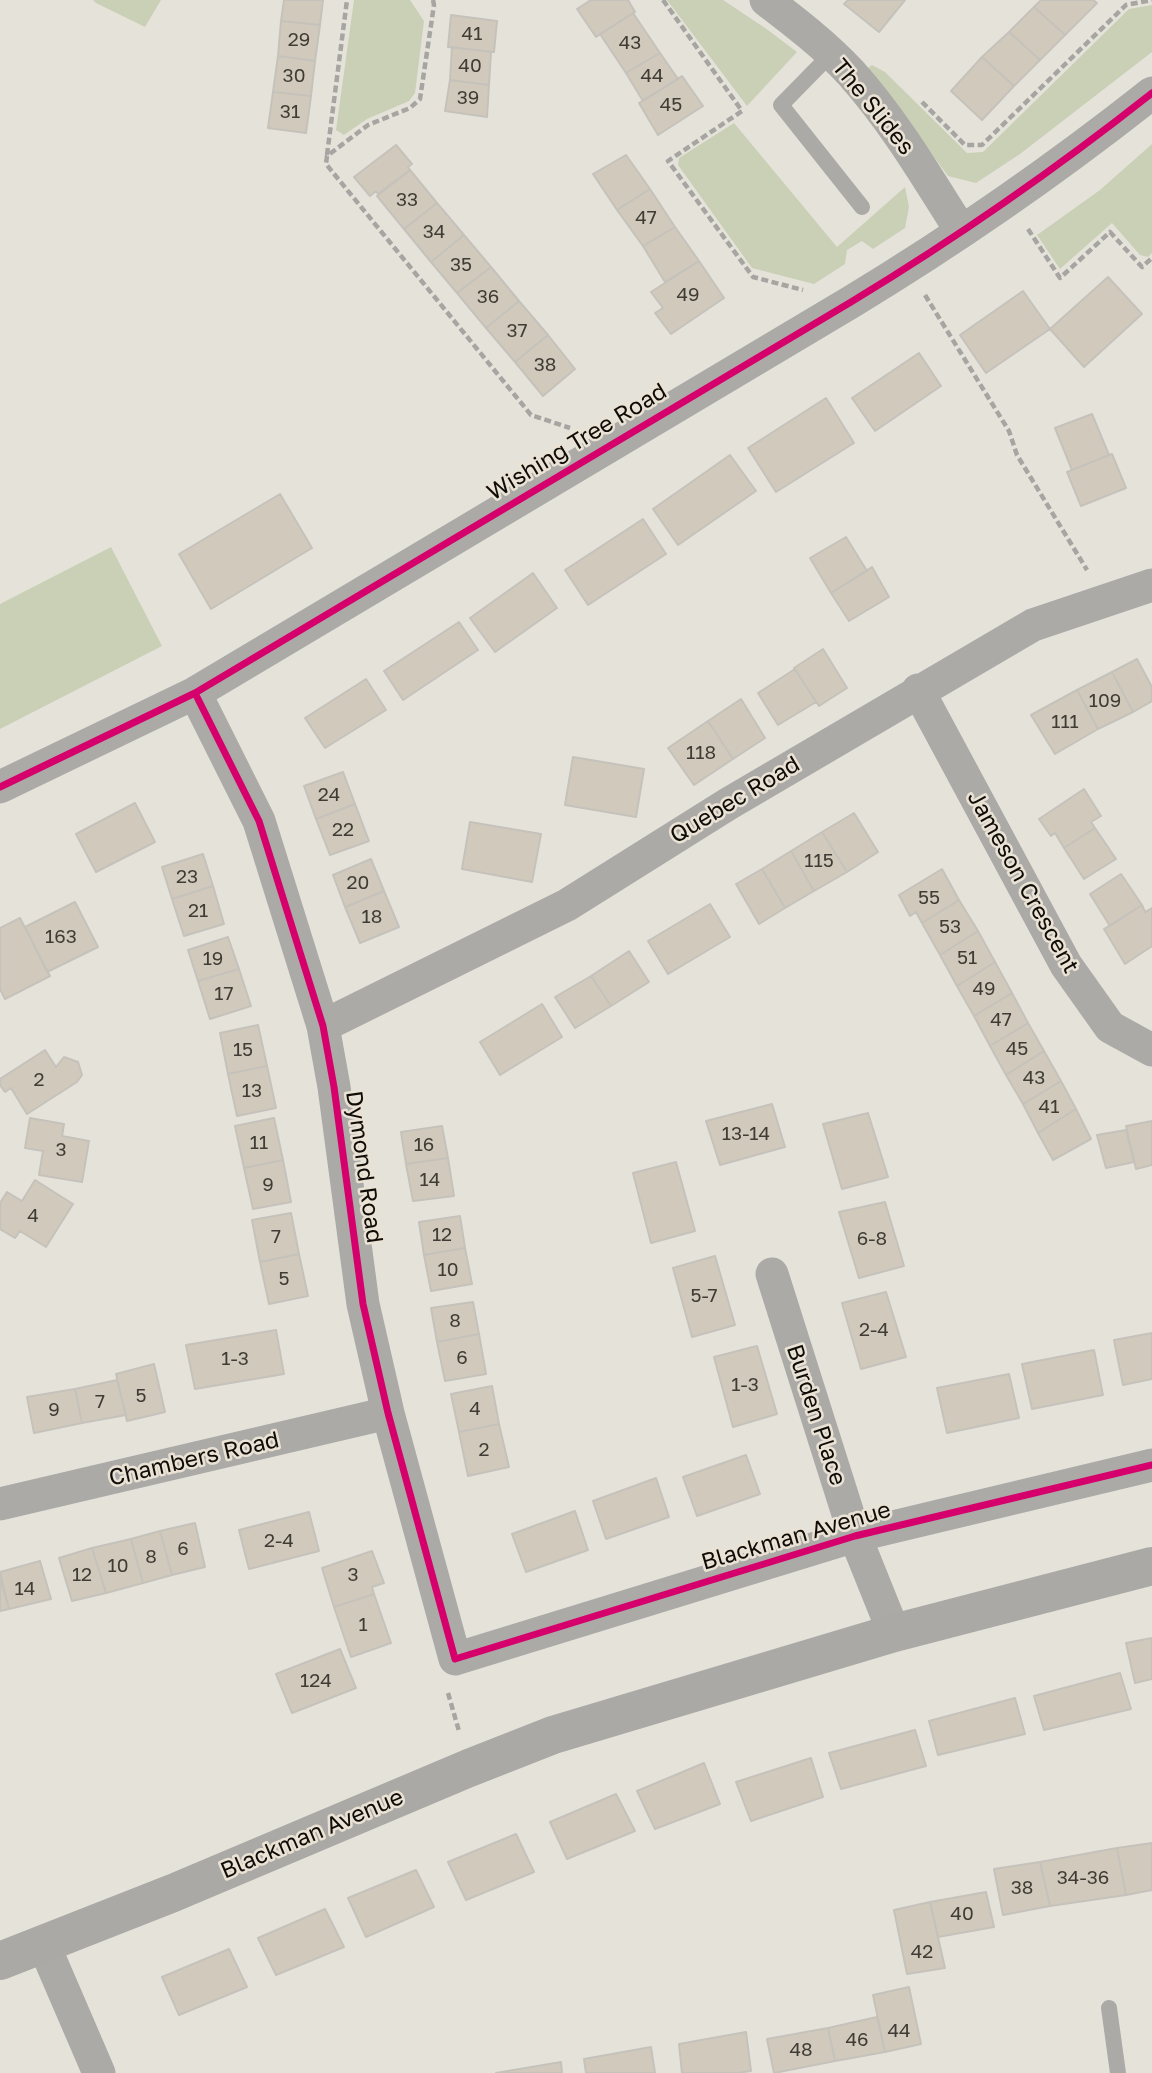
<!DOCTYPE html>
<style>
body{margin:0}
canvas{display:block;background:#e5e2da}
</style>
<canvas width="1152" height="2073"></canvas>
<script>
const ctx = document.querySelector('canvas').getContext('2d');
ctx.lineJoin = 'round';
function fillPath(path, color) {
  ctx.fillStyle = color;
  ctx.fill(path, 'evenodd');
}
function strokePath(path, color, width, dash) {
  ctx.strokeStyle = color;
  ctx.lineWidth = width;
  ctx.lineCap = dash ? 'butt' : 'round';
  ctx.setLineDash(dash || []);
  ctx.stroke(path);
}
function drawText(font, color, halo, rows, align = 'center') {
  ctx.font = font + ' "Golos Text",sans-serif';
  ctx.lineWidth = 5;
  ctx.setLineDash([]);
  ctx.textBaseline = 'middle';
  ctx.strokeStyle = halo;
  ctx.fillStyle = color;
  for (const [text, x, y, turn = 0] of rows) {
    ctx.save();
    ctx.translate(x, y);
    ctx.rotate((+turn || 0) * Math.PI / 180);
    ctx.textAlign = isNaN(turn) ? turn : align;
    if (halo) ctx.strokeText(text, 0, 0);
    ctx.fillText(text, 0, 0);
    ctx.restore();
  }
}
const green = new Path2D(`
 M93,0H161L145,27L96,3Z
 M354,0H410L424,21L415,93L409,101L367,119L344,135L336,130Z
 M667,0H723L768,30L797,52L747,106Z
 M1152,5V52L1020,154L976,183L948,176L868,68L872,65L885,72L967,153L983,152L1129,9Z
 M734,123L837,247L905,187L909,207L905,228L873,249L862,241L847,250L845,264L814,284L752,268L678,165L679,158Z
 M1152,144V253L1148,257L1140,255L1112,223L1060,269L1037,235L1100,190Z
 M111,547L162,646L0,729V604Z`);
const building = new Path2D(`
 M284,0H323L320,25L281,21Z
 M591,0H628L635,12L596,37L577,9Z
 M848,0H905L879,32L844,4Z
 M1041,0H1093L1097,3L1065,35L1034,7Z
 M1034,7L1065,35L1040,60L1009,32Z
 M633,13L660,53L626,73L600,34Z
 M451,15L497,21L494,52L448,47Z
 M281,21L320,25L315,61L278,56Z
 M1009,32L1040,60L1014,86L982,57Z
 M452,47L491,52L489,85L450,80Z
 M660,53L678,79L643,101L626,73Z
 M278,56L315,61L311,96L273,92Z
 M982,57L1014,86L982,120L951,91Z
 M682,76L703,106L658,135L639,103Z
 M450,80L489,85L487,117L445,111Z
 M273,92L311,96L306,133L268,128Z
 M396,145L412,164L408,167L410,170L378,194L376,191L370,196L354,177Z
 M626,155L650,189L617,210L593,174Z
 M410,170L437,203L404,229L377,196Z
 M650,189L675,227L643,246L617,210Z
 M437,203L464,235L431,262L404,229Z
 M675,227L699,261L665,282L643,246Z
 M464,235L491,267L457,293L431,262Z
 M699,261L724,298L671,334L655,313L663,308L651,292Z
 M491,267L519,301L486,328L457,293Z
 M1108,277L1142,314L1084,367L1050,329Z
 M1023,291L1050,329L986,373L960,335Z
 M519,301L548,335L515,362L486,328Z
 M548,335L575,369L543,396L515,362Z
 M919,353L941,386L875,431L852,398Z
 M826,398L854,443L776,492L748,448Z
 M1092,414L1109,455L1072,470L1055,428Z
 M1112,454L1126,488L1081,506L1067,472Z
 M730,455L756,491L678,545L653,509Z
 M280,494L312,548L211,609L179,554Z
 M643,519L666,554L588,605L565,570Z
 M846,537L867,571L831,593L810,558Z
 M872,567L889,597L849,621L831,593Z
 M533,573L557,608L495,652L470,618Z
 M459,622L478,650L403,700L384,671Z
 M823,649L847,688L819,706L794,668Z
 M1137,659L1152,687V701L1133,712L1112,672Z
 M795,669L816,702L778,725L758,693Z
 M1112,672L1133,712L1098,729L1077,690Z
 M366,679L386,710L325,748L305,718Z
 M1077,690L1098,729L1055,754L1031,715Z
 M741,699L765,738L733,759L708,721Z
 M708,721L733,759L694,785L668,748Z
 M573,757L644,769L636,817L565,805Z
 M343,772L355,804L316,819L304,786Z
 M1084,789L1101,816L1091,822L1095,828L1064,848L1055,833L1051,836L1039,819Z
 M135,803L155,842L96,872L76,834Z
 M355,804L369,841L330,855L316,819Z
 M854,813L878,852L847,872L822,832Z
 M470,822L541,834L532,882L462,869Z
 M1095,828L1116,859L1084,879L1064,848Z
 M822,832L847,872L814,891L791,851Z
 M791,851L814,891L785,908L762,869Z
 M203,854L213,886L172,899L162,867Z
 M371,859L384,891L345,907L333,875Z
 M762,869L785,908L759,924L736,884Z
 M942,869L959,900L922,923L916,912L910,916L899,895Z
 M1121,874L1142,905L1110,926L1090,894Z
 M213,886L224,924L184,936L172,899Z
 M384,891L399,927L360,943L345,907Z
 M959,900L978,931L940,955L922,923Z
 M75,902L98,947L47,972L25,927Z
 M710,904L730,937L668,974L648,941Z
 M1142,905L1145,912L1152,908V946L1125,964L1104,929Z
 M20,918L50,976L5,999L0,989V928Z
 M978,931L995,962L957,986L940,955Z
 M228,937L239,969L198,981L188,950Z
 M629,951L649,982L611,1006L591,976Z
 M995,962L1012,993L974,1016L957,986Z
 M239,969L251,1006L210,1019L198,981Z
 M591,976L611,1006L575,1028L555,997Z
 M1012,993L1028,1023L990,1046L974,1016Z
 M542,1004L562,1037L500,1075L480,1042Z
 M1028,1023L1044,1051L1006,1075L990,1046Z
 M258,1025L267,1066L228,1074L220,1033Z
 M45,1050L56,1067L64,1057L78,1062L82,1075L77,1082L27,1114L11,1088L5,1092L0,1085V1079Z
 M1044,1051L1061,1081L1023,1104L1006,1075Z
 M267,1066L276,1108L237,1116L228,1074Z
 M1061,1081L1076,1109L1038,1133L1023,1104Z
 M772,1104L785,1147L720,1165L706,1121Z
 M1076,1109L1091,1139L1053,1160L1038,1133Z
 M868,1113L888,1177L842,1189L823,1124Z
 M30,1118L64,1124L62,1136L89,1141L82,1182L39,1175L43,1151L25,1148Z
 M274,1118L283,1160L244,1168L235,1126Z
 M1152,1121V1165L1136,1169L1126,1126Z
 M442,1126L448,1158L406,1164L401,1132Z
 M1126,1130L1134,1162L1106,1168L1097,1135Z
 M448,1158L454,1196L413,1201L406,1164Z
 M283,1160L291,1202L253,1209L244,1168Z
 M676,1162L695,1231L651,1243L633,1173Z
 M35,1180L73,1204L46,1247L20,1231L15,1238L0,1229V1203L7,1192L22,1201Z
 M885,1202L904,1266L859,1278L839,1212Z
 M291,1213L299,1254L260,1262L252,1220Z
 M460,1216L465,1248L424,1255L419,1222Z
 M465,1248L472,1284L431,1291L424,1255Z
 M299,1254L308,1296L269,1304L260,1262Z
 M715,1256L735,1325L692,1337L673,1268Z
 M886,1292L906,1357L861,1369L842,1303Z
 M473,1302L479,1334L437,1342L431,1308Z
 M276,1330L284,1374L195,1389L186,1345Z
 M1152,1333V1379L1123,1385L1114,1340Z
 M479,1334L486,1374L445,1381L437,1342Z
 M757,1346L777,1414L733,1427L714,1357Z
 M1094,1350L1103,1395L1032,1409L1022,1364Z
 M154,1364L165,1412L127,1421L116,1374Z
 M1009,1374L1019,1418L947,1433L937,1388Z
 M117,1380L126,1415L82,1423L75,1389Z
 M492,1386L499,1424L459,1432L451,1394Z
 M75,1389L82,1423L34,1433L27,1397Z
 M499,1424L509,1467L468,1476L459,1432Z
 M746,1455L760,1494L697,1516L683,1477Z
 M656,1478L669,1517L606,1539L593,1501Z
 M575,1511L588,1550L526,1572L512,1534Z
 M309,1512L319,1551L249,1569L239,1530Z
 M195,1523L205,1567L172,1575L160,1531Z
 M160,1531L172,1575L143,1583L131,1539Z
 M131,1539L143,1583L106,1593L92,1548Z
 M92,1548L106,1593L72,1601L59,1558Z
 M372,1551L384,1583L372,1587L374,1594L334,1607L322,1568Z
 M40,1561L51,1599L9,1609L0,1572Z
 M0,1578L9,1609L0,1611Z
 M374,1594L391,1643L351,1657L334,1607Z
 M1152,1638V1679L1135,1683L1126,1643Z
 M340,1649L356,1688L292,1713L276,1674Z
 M1120,1673L1131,1709L1044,1730L1034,1696Z
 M1015,1698L1025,1734L938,1755L929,1721Z
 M915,1730L926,1766L841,1789L829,1753Z
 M811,1758L823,1797L751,1821L736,1782Z
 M704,1763L720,1804L655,1829L637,1791Z
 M616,1794L635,1831L567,1859L550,1822Z
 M516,1834L534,1872L466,1900L448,1862Z
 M1152,1843V1890L1126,1895L1117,1848Z
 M1117,1848L1126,1895L1050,1906L1040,1862Z
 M1040,1862L1050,1906L1003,1915L994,1869Z
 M416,1870L434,1907L366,1937L348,1898Z
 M986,1892L994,1927L938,1937L930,1902Z
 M930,1902L945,1968L907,1974L894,1910Z
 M325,1909L344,1947L276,1975L258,1938Z
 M229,1949L247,1987L179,2015L162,1977Z
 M909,1987L921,2044L885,2052L873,1995Z
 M877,2017L885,2052L835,2061L828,2028Z
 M828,2028L835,2061L774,2073L767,2039Z
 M746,2032L751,2071L737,2073H682L679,2044Z
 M651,2047L655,2073H586L584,2059Z
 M561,2062L562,2073H496Z`);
const path = new Path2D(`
 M433,0L434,5L420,99L410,108L368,125L327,156L326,164L531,415L570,428
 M663,0L742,111L668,161L753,277L803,290
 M922,102L965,145H982L1126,5L1152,0
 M327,155L347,0
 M1028,229L1060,278L1110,232L1142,267L1152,258
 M925,295L1009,431L1017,455L1087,570
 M448,1693L459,1731`);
const lane = new Path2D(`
 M831,54L781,105L862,207
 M1109,2008L1118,2073`);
const street = new Path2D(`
 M766,0C795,22 826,46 851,73C894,121 927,177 961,231
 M918,690L1066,965L1110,1027L1152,1050
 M195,693L259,821L323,1026L334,1087L363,1304L388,1413L455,1659L855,1536L1152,1465
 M0,787L195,693L851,302C955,239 1056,169 1152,93
 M323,1026L567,905L728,804L1033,625L1152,585
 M772,1274L855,1536L894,1633
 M0,1504L388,1413
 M43,1943L99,2073`);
const secondary = new Path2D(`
 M0,1961L173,1893L469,1768L553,1735L894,1633L1152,1566`);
const cycleway = new Path2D(`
 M195,693L259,821L323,1026L334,1087L363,1304L388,1413L455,1659L855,1536L1152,1465
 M0,787L195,693L851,302C955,239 1056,169 1152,93`);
const numberNames = [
 ["41",472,34],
 ["29",299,40],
 ["43",630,43],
 ["40",470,66],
 ["30",294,76],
 ["44",652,76],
 ["39",468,98],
 ["45",671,105],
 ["31",290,112],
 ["33",407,200],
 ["47",646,218],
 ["34",434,232],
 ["35",461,265],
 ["49",688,295],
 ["36",488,297],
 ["37",517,331],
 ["38",545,365],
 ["109",1105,701],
 ["111",1065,722],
 ["118",701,753],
 ["24",329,795],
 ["22",343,830],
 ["115",819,861],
 ["23",187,877],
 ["20",358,883],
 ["55",929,898],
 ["21",198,911],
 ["18",372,917],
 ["53",950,927],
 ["163",61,937],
 ["51",967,958],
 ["19",213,959],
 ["49",984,989],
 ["17",224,994],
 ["47",1001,1020],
 ["45",1017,1049],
 ["15",243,1050],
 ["43",1034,1078],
 ["2",39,1080],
 ["13",252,1091],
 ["41",1049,1107],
 ["13-14",746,1134],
 ["11",259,1143],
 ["16",424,1145],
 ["3",61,1150],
 ["14",430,1180],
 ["9",268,1185],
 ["4",33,1216],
 ["12",442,1235],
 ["7",276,1237],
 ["6-8",872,1239],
 ["10",448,1270],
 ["5",284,1279],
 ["5-7",704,1296],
 ["8",455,1321],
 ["2-4",874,1330],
 ["6",462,1358],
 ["1-3",235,1359],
 ["1-3",745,1385],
 ["5",141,1396],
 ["7",100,1402],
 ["4",475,1409],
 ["9",54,1410],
 ["2",484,1450],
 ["2-4",279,1541],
 ["6",183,1549],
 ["8",151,1557],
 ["10",118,1566],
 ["12",82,1575],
 ["3",353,1575],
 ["14",25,1589],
 ["1",363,1625],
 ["124",316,1681],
 ["34-36",1083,1878],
 ["38",1022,1888],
 ["40",962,1914],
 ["42",922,1952],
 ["44",899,2031],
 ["46",857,2040],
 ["48",801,2050]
];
const streetNames = [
 ["The Slides",873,107,51],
 ["Wishing Tree Road",577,442,-31],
 ["Quebec Road",735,800,-31],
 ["Jameson Crescent",1023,882,61],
 ["Dymond Road",364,1167,82],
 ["Burden Place",816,1415,72],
 ["Chambers Road",194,1459,-13],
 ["Blackman Avenue",796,1536,-16],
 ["Blackman Avenue",312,1834,-23]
];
fillPath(green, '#cad0b6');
fillPath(building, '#d1cabc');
strokePath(building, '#c5c2bc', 2);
strokePath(path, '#a6a5a1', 4.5, [7, 3.5]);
strokePath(lane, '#abaaa7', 16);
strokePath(street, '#abaaa7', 33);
strokePath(secondary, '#aaa9a5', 38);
strokePath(cycleway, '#d6006c', 7);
drawText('19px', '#403c35', null, numberNames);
drawText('23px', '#0f0c08', '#eae3d5', streetNames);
</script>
